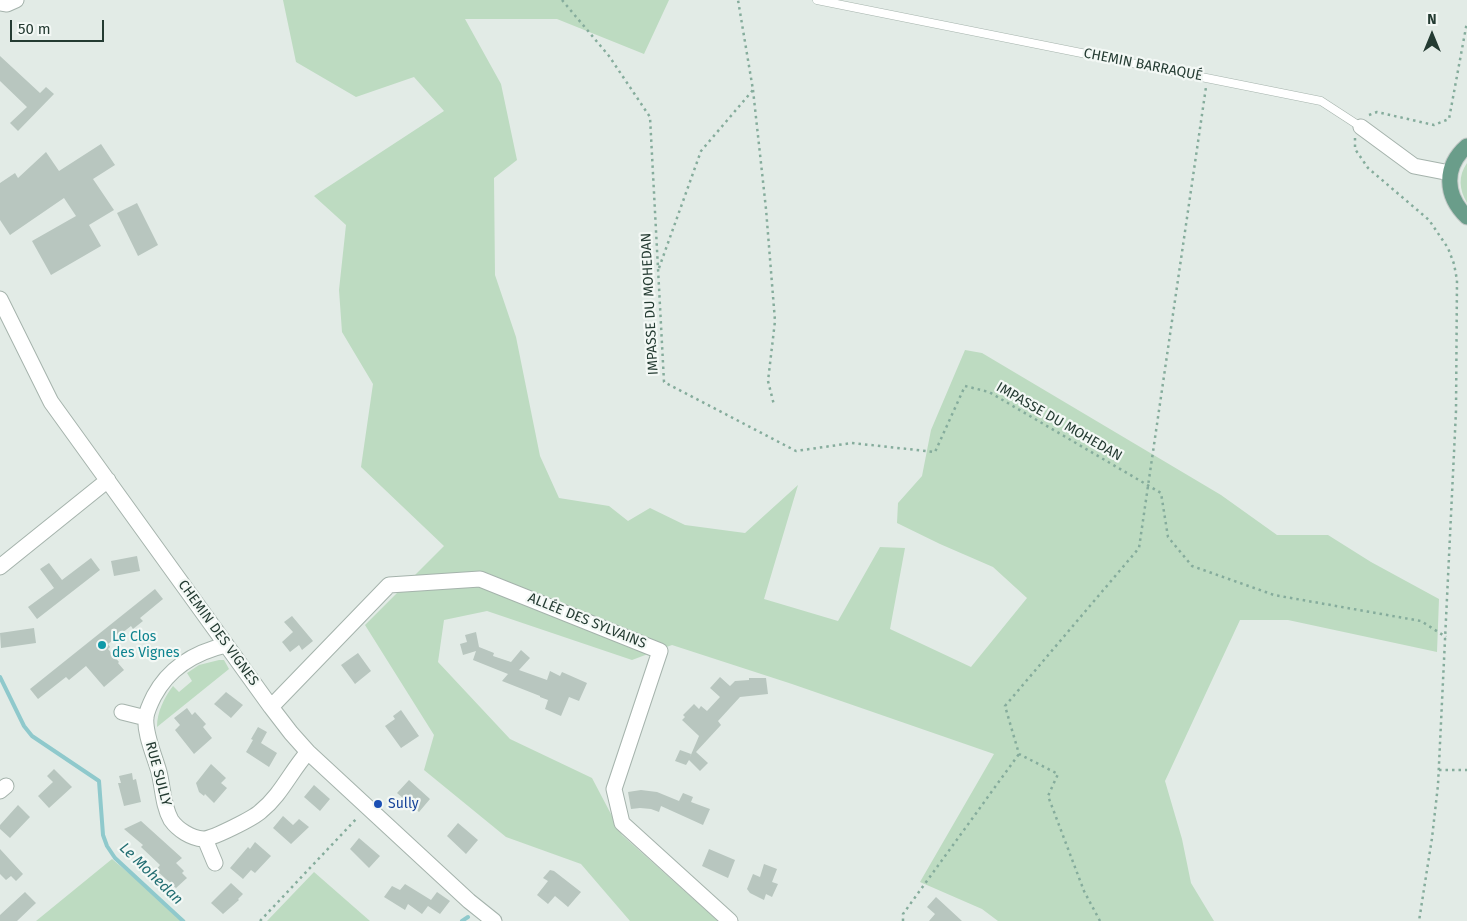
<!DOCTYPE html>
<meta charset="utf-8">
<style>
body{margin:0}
#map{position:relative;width:1467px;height:921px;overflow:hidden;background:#e2ebe6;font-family:"Fira Sans",sans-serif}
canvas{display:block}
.north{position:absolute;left:1407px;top:10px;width:50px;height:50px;-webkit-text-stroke:4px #f3f8f5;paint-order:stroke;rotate:0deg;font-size:14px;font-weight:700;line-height:20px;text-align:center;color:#243b32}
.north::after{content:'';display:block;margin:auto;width:18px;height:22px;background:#243b32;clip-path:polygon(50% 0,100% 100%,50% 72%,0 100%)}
.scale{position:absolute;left:10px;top:20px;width:94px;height:22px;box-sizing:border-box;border:2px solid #243b32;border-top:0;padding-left:6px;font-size:15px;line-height:18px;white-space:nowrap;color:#243b32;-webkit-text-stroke:4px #f3f8f5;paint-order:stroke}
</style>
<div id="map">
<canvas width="1467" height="921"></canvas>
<div class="north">N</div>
<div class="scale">50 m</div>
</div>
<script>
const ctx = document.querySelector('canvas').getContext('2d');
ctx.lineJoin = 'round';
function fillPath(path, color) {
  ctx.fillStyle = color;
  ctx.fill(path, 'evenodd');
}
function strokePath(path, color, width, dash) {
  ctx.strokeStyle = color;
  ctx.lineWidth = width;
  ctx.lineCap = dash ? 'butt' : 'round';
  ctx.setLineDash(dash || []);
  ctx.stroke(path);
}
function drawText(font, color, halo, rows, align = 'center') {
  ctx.font = font + ' "Fira Sans",sans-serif';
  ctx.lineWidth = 4.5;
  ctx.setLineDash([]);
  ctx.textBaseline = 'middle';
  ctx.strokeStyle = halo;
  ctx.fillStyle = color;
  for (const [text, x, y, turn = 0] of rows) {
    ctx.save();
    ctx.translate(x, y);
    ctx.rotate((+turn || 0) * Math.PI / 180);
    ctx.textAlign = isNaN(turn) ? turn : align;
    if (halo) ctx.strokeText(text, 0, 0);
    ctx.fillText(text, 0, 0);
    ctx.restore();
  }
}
const green = new Path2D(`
 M283,0H669L644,54L557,19H465L501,84L517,160L494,178L495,275L516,337L540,456L559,498L609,506L628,521L650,508L685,525L745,533L798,485L764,599L838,621L880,547L905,548L890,629L971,667L1027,598L993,567L940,544L897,523L898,503L922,476L931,430L965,350L982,353L1221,495L1277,535H1328L1371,562L1439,599L1437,652L1288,620H1240L1165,781L1182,839L1191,883L1214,921H998L982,909L920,882L994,754L792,684L672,645L632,660L487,611L444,620L438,662L510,739L592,778L622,835L718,921H630L581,864L506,837L424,770L434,735L365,625L444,546L361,467L373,384L342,332L339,290L346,225L314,196L444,111L414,77L356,97L296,62Z
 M1467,163V203C1459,189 1458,176 1467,163Z
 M219,660H224L229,669L157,727C157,712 164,698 173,686L179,692L192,681L187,673L199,665Z
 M112,859L186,921H36Z
 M314,872L370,921H267Z`);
const stream = new Path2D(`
 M0,677L24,726L32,736L99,781L103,835L107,846L115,858L183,921
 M462,921L468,917`);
const building = new Path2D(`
 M0,56L40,93L46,87L54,94L18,131L10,123L27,107L0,81Z
 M101,144L115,165L93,179L114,210L89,225L101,246L51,275L32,241L76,216L64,198L10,235L0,220V183L15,173L18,178L46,152L59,171Z
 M137,203L158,245L138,256L117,213Z
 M137,556L140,571L114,576L111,561Z
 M91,558L100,570L37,619L28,607L54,588L40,569L49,563L62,580Z
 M155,589L163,599L140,618L143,621L133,629L131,626L108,644L110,647L108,649L119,662L118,663L124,670L104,687L86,666L69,680L66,677L38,699L30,689Z
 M292,616L313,641L302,650L299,645L290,652L282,642L293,632L284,622Z
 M34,628L36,643L1,648L0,633Z
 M476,632L479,647L494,653L493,656L511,662L521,650L530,658L519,670L547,680L550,671L560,676L562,672L587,683L579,701L569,697L561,716L545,709L548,700L540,697V696L502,681L508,674L473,660L476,651L463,655L460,644L467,642L465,635Z
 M358,653L371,671L355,684L341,665Z
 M720,677L730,686L735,681L749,680V678H766L768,694L740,697L718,721L721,725L696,752L708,763L700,771L689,760L686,765L675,761L680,750L691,754L690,757L699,736L682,720L685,717L683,715L694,704L699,709L701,706L707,711L720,697L710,688Z
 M226,692L243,705L231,718L214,704Z
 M187,708L192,715L195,712L206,724L203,727L212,738L194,754L175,730L180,725L174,718Z
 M401,710L419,736L401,748L385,726L395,719L393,716Z
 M258,727L267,732L261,743L277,753L269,767L246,752L253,740L251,739Z
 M211,764L226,778L221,783L227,788L214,803L205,794L204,796L199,792L196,783Z
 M54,769L72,787L49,808L38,796L53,782L47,776Z
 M132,773L133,780L136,779L141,802L124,806L118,783H121L119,776Z
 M409,780L430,799L419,812L397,793Z
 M314,785L330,799L320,811L304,797Z
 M641,790L657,792L679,801L683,793L693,797L691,802L710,809L703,825L661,806L659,812L651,809L640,808L631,809L628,792Z
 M18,805L30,817L10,838L0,829V825Z
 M283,816L293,825L299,819L309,827L291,844L273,828Z
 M141,821L182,858L176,863L184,871L182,873L187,878L176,888L156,870L160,865L141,847L143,845L124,829Z
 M458,823L478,840L466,854L447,836Z
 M359,838L380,856L369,868L350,849Z
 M255,842L271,856L255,873L251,870L243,879L230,868L248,847L250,849Z
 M0,849L23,874L16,881L11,876L6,880L0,874Z
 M709,849L735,860L728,878L702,866Z
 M764,864L777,869L772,882L778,884L772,897L766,894L764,900L750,893L747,889L753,874L760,877Z
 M550,870L554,871L581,892L568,907L555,896L548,904L537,895L548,881L543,878Z
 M231,883L243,894L238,899L239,900L223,914L211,903Z
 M405,884L431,900L437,892L450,901L440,914L428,906L422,914L408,904L405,910L384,897L392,886L400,890Z
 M25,892L36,903L17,921H0V915Z
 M936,897L962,921H929L935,914L927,907Z`);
const path = new Path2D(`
 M562,0L609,56L650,117L664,382L796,451L852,443L935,452L965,386L989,392L1161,493L1168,537L1192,566L1274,595L1421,621L1446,637
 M753,90L766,209L775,321L768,381L774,405
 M1369,115L1377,112L1434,125L1449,119L1467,22
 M1355,138V149L1368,168L1429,220L1448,248L1454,264L1457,280L1456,411L1438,785L1432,838L1419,921
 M659,268L701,151L753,90L738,0
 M1439,770H1467
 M260,921L358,817
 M903,921V914L1019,754
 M1100,921L1084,891L1048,796L1058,774L1019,754L1005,706L1139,548L1206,87`);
const service = new Path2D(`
 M817,0L1321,101L1361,127`);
const minor = new Path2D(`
 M0,3L7,4L16,0
 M1361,127L1414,166L1450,173
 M0,299L51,402L271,707L291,733L308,752L469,901L494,921
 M0,567L108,480
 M226,645C196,652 169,668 154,696C151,702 147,710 146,717C144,733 155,757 159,772C163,788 163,806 171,820C178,830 191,838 203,839C212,839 254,818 261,811C281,795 291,771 308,752
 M271,707L389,585L480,579L660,651L614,789L622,823L730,921
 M122,712L146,718
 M0,791L6,786
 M205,839L215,863`);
const primary = new Path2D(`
 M1467,146C1443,167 1445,196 1467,217`);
const markers = [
 [102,645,5,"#0f9aa8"],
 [378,804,5,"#1a4fb4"]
];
const streetNames = [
 ["CHEMIN BARRAQUÉ",1143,65,11],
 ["IMPASSE DU MOHEDAN",650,304,-93],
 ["IMPASSE DU MOHEDAN",1059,422,30],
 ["ALLÉE DES SYLVAINS",587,621,22],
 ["CHEMIN DES VIGNES",218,633,54],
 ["RUE SULLY",158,774,75]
];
const cultureNames = [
 ["Le Clos",112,637],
 ["des Vignes",112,653]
];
const transitNames = [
 ["Sully",388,804]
];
const waterNames = [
 ["Le Mohedan",151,874,44]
];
fillPath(green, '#bddbc1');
strokePath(stream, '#8fc9cc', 4);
fillPath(building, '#b8c6bf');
strokePath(service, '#a5b3ac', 9);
strokePath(minor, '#a5b3ac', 17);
strokePath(primary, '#c2c8c6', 17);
strokePath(path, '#85ac9c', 2.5, [2.5, 4]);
strokePath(service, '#fff', 8);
strokePath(minor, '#fff', 15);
strokePath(primary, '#6a9d8a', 15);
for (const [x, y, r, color] of markers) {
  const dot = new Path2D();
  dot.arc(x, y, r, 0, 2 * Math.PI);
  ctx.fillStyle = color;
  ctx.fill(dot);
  strokePath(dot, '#f3f8f5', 2);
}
drawText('14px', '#243b32', '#f3f8f5', streetNames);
drawText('14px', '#0d838f', '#f3f8f5', cultureNames, 'left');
drawText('14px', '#164399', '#f3f8f5', transitNames, 'left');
drawText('italic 15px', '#226e72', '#f3f8f5', waterNames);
</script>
